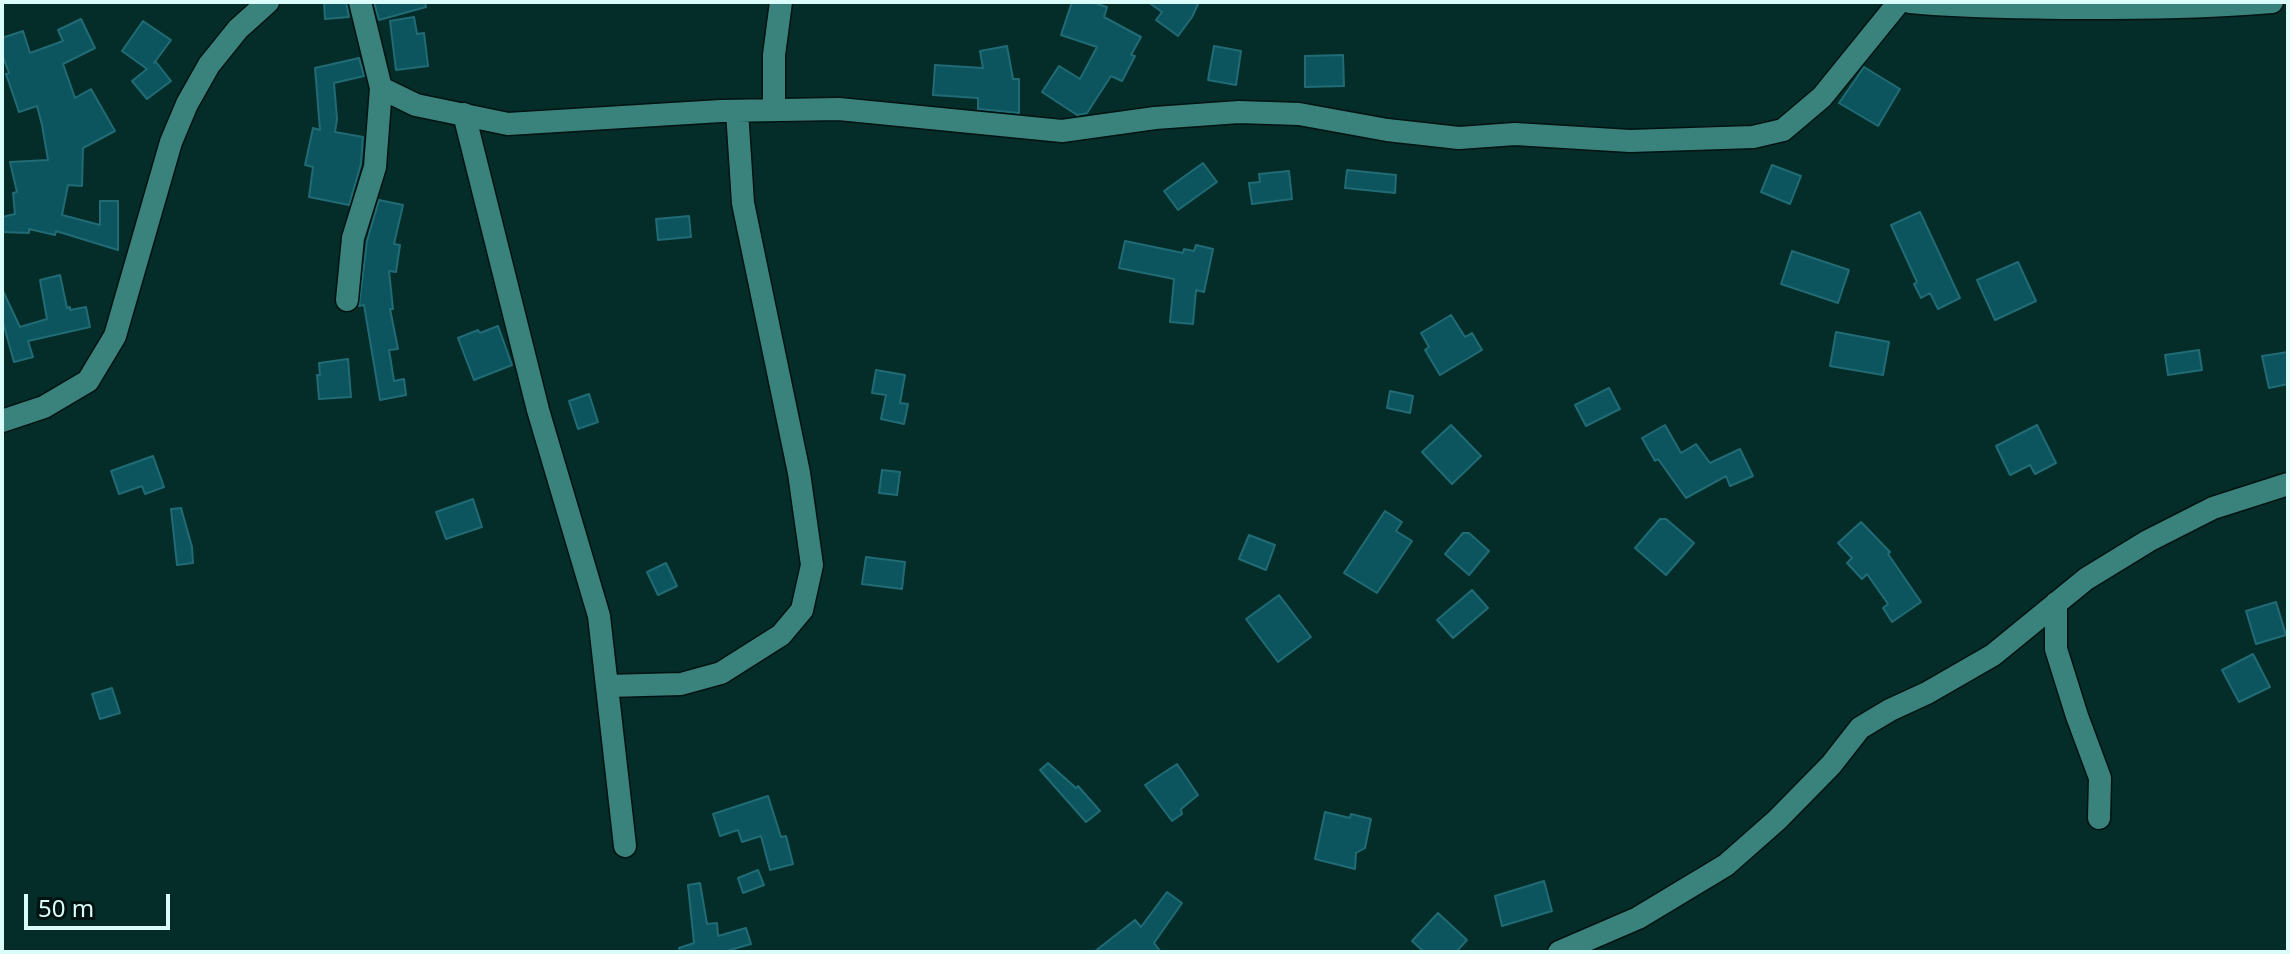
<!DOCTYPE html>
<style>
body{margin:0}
#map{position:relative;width:2290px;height:954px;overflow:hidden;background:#042d2a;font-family:"Noto Sans",sans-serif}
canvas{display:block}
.frame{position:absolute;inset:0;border:4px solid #dafdf9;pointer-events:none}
.scale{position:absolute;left:24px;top:894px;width:146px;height:36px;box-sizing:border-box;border:4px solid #dafdf9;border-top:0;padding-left:10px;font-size:24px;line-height:28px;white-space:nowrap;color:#dafdf9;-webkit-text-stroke:6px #001311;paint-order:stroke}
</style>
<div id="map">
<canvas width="2290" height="954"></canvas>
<div class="frame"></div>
<div class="scale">50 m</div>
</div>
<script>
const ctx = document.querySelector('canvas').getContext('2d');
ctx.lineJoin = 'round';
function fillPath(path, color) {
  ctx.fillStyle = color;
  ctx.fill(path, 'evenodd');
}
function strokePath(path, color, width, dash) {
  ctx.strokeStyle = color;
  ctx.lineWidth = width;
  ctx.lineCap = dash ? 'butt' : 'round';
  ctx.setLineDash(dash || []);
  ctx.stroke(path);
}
const building = new Path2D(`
 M324,2H346L349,17L325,19Z
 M374,2H425L426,7L379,20Z
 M1072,2H1091L1107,7L1104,17L1141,37L1131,55L1135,56L1122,81L1111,76L1087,113L1077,115L1042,92L1059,66L1080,79L1097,47L1061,35Z
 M1148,2H1199L1192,17L1178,36L1156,20L1162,12Z
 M414,17L417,34L424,33L428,66L396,70L390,21Z
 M81,19L95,48L63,64L75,98L91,89L115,131L83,148L82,186L68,185L62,215L100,225V201H118V250L56,231L55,235L29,229V233L2,232V217L15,214L13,193L17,192L10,162L48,160L42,125L37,106L19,112L6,74L9,73L2,54V38L23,31L30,53L63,41L58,30Z
 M143,21L171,40L154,63L156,62L171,81L147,99L132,81L147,69L122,51Z
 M1007,46L1013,79H1019V113L978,109V98L933,95L935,65L983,68L980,51Z
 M1214,46L1241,51L1236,85L1208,80Z
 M1343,55L1344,86L1305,87V56Z
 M359,58L364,76L334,83L337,119L335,132L363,137L361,164L349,205L309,197L313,167L305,165L313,128L320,130L315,68Z
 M1864,67L1900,89L1878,126L1839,103Z
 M1203,163L1217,182L1178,210L1164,191Z
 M1772,165L1801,176L1790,204L1761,192Z
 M1347,170L1396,175L1395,193L1345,188Z
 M1289,171L1292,199L1252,204L1249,183L1260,182L1259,174Z
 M379,200L403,205L394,244L400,245L396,272L389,271L393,309H390L398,349L389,350L394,381L404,379L406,395L380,400L364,305L359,306L367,241Z
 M1920,212L1960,298L1938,309L1930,293L1921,298L1914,284L1917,282L1891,225Z
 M689,216L691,237L658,240L656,219Z
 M1125,241L1183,253L1184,249L1194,251L1196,245L1213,249L1204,292L1196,290L1193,324L1170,322L1174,279L1119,268Z
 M1792,251L1849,270L1838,303L1781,284Z
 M2018,262L2036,301L1995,320L1977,280Z
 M60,275L67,308L70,307V310L86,307L90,327L28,341L33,357L14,362L2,319V289L20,327L47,319L40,280Z
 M1451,315L1465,337L1472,333L1482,350L1440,375L1425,350L1429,347L1421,333Z
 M498,326L512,365L474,380L458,338L478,330L480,333Z
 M1836,332L1889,342L1883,375L1830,366Z
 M2199,350L2202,370L2168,375L2165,355Z
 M2288,352V384L2269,388L2262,356Z
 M348,359L351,397L319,399L317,375H320L319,363Z
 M876,370L905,375L900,403L908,404L904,424L881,419L886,395L872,393Z
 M1609,388L1620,409L1586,426L1575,405Z
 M1390,391L1413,396L1410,413L1387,408Z
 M589,394L598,422L578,429L569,401Z
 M1451,425L1481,456L1452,484L1422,452Z
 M1665,425L1681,453L1696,444L1710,463L1740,449L1753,476L1730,486L1726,476L1686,498L1658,459L1655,461L1642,438Z
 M2037,425L2056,463L2035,474L2030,465L2010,475L1996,446Z
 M153,456L164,487L145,494L142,486L119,494L111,471Z
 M882,470L900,472L897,495L879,493Z
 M473,499L482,527L446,539L436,512Z
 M181,508L192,547L193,563L177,565L171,509Z
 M1385,511L1402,522L1396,531L1412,541L1377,593L1344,573Z
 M1660,519H1666L1694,543L1666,575L1635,548Z
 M1861,522L1890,552L1888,554L1921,602L1892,622L1883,608L1888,604L1867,574L1862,579L1847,563L1852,558L1838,543Z
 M1463,533H1469L1489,551L1469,575L1445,554Z
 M1249,535L1275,545L1266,570L1239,559Z
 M866,557L905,562L902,589L862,584Z
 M666,563L677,586L658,595L647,572Z
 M1472,590L1488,608L1453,638L1437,620Z
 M1279,595L1311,637L1278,662L1246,619Z
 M2276,602L2286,635L2256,644L2246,611Z
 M2253,654L2270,687L2239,702L2222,670Z
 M112,688L120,713L100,719L92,694Z
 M1048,763L1076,788L1078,786L1100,811L1086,822L1040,770Z
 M1177,764L1198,795L1181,809L1182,814L1172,821L1145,785Z
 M768,796L781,837L786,836L793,864L770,870L761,836L742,842L738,830L720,836L713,814Z
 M1325,812L1350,818L1351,814L1371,819L1365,848L1356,853L1355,869L1315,859Z
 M758,870L764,885L743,893L738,878Z
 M1544,881L1552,911L1502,926L1495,896Z
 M700,883L707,924L717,923L718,936L746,928L751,944L723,952H680L679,948L694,943L688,885Z
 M1167,892L1182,903L1154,943L1161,952H1094L1135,920L1141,927Z
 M1438,913L1467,940L1456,952H1424L1412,941Z`);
const street = new Path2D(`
 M360,2L381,88L416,105L508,124L721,111L839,109L1062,131L1155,118L1239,112L1299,114L1387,130L1459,138L1515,134L1630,141L1753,137L1783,130L1822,97L1899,2
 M1910,2C1961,7 2012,7 2063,8C2133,8 2202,8 2272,2
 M774,110V55L781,2
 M464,114L538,410L599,616L625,846
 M347,300L353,238L375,167L381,88
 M2,421L44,407L88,381L115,336L171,142L187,104L209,65L238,29L268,2
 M2056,603V649L2077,716L2100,778L2099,818
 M607,686L681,684L721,673L781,635L802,610L812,565L799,473L743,203L737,111
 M1559,952L1638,918L1726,865L1777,820L1831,765L1860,728L1890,710L1927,693L1993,655L2086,579L2148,541L2213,508L2288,484`);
fillPath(building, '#0d555e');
strokePath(building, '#216b75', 2);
strokePath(street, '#001311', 25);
strokePath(street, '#3a827c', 22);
</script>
